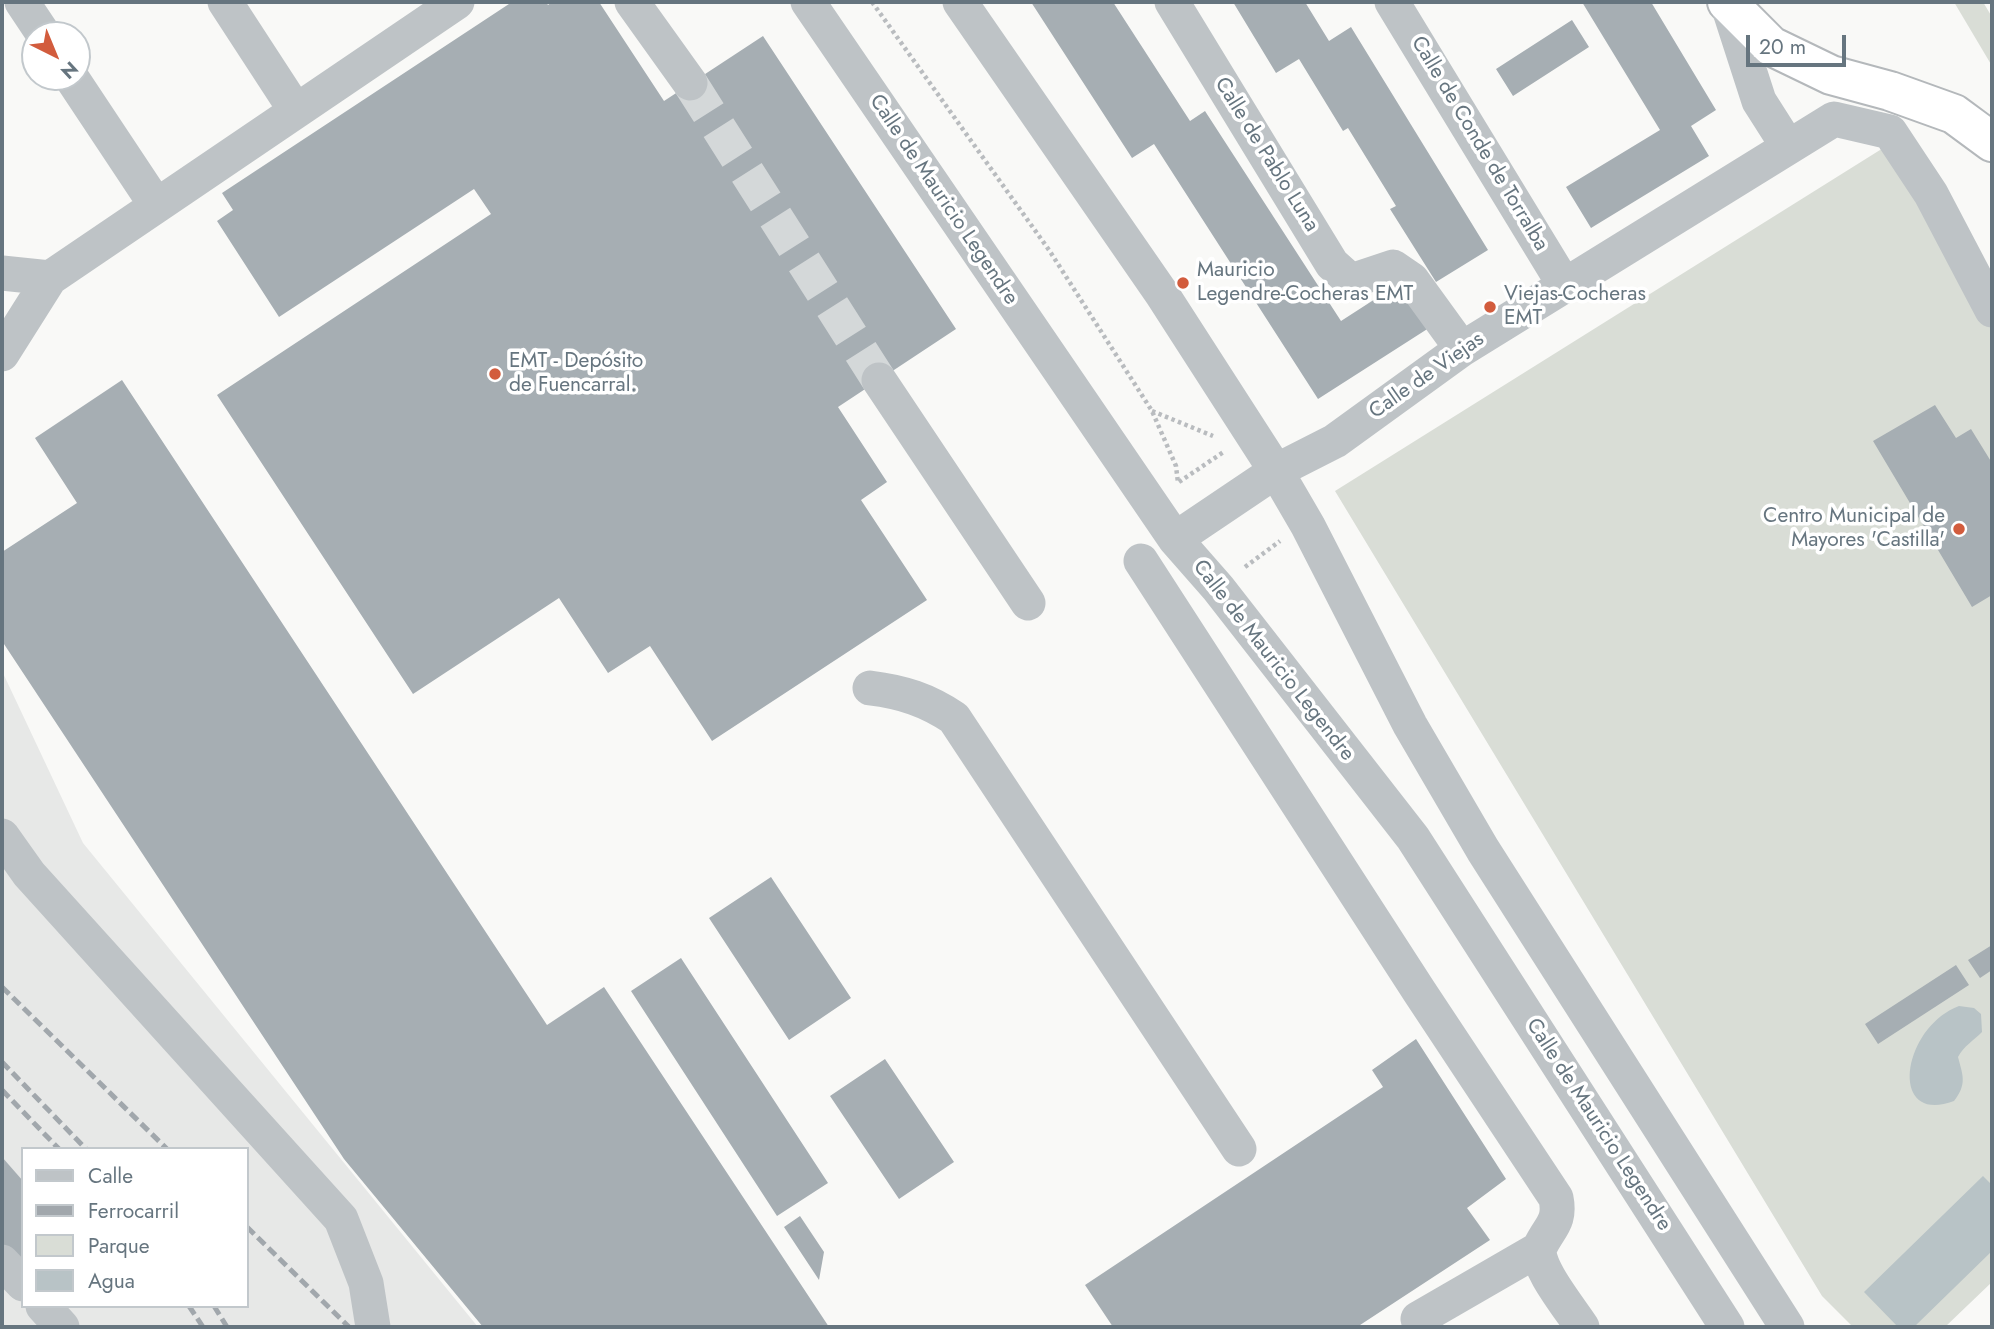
<!DOCTYPE html>
<meta charset="utf-8">
<style>
body{margin:0}
#map{position:relative;width:1994px;height:1329px;overflow:hidden;background:#f9f9f7;font-family:Jost,sans-serif}
canvas{display:block}
.frame{position:absolute;inset:0;border:4px solid #66757f;pointer-events:none}
.legend{position:absolute;left:21px;top:1147px;width:228px;height:161px;box-sizing:border-box;background:#fff;border:2px solid #c2c8cc;margin:0;padding:9px 12px;list-style:none;font-size:21px;color:#66757f}
.legend li{display:flex;align-items:center;gap:14px;height:35px}
.legend b{width:35px;border:2px solid #c2c8cc}
.north{position:absolute;left:21px;top:21px;width:70px;height:70px;box-sizing:border-box;background:#fff;border:2px solid #c2c8cc;border-radius:50%;rotate:137deg;font-size:19px;font-weight:700;line-height:28px;text-align:center;color:#66757f}
.north::after{content:'';display:block;margin:auto;width:24px;height:32px;background:#d25c3d;clip-path:polygon(50% 0,100% 100%,50% 72%,0 100%)}
.scale{position:absolute;left:1746px;top:35px;width:100px;height:32px;box-sizing:border-box;border:4px solid #66757f;border-top:0;padding-left:9px;font-size:21px;line-height:24px;white-space:nowrap;color:#66757f;-webkit-text-stroke:5px #fff;paint-order:stroke}
</style>
<div id="map">
<canvas width="1994" height="1329"></canvas>
<div class="frame"></div>
<ul class="legend">
<li><b style="height:9px;background:#bec3c6"></b>Calle</li>
<li><b style="height:9px;background:#a1a7ac"></b>Ferrocarril</li>
<li><b style="height:19px;background:#d9ddd6"></b>Parque</li>
<li><b style="height:19px;background:#b8c3c6"></b>Agua</li>
</ul>
<div class="north">N</div>
<div class="scale">20 m</div>
</div>
<script>
const ctx = document.querySelector('canvas').getContext('2d');
ctx.lineJoin = 'round';
function fillPath(path, color) {
  ctx.fillStyle = color;
  ctx.fill(path, 'evenodd');
}
function strokePath(path, color, width, dash) {
  ctx.strokeStyle = color;
  ctx.lineWidth = width;
  ctx.lineCap = dash ? 'butt' : 'round';
  ctx.setLineDash(dash || []);
  ctx.stroke(path);
}
function drawText(font, color, halo, rows, align = 'center') {
  ctx.font = font + ' Jost,sans-serif';
  ctx.lineWidth = 7;
  ctx.setLineDash([]);
  ctx.textBaseline = 'middle';
  ctx.strokeStyle = halo;
  ctx.fillStyle = color;
  for (const [text, x, y, turn = 0] of rows) {
    ctx.save();
    ctx.translate(x, y);
    ctx.rotate((+turn || 0) * Math.PI / 180);
    ctx.textAlign = isNaN(turn) ? turn : align;
    if (halo) ctx.strokeText(text, 0, 0);
    ctx.fillText(text, 0, 0);
    ctx.restore();
  }
}
const built = new Path2D(`
 M2,671L83,843L478,1327H2ZM23,1149H247V1306H23Z`);
const green = new Path2D(`
 M1954,2H1983L1992,17V66Z
 M1888,145L1992,327V1282L1945,1327H1853L1822,1296L1335,491Z`);
const water = new Path2D(`
 M1959,1006L1974,1008L1981,1014L1982,1032C1974,1040 1964,1046 1958,1057C1963,1076 1967,1084 1954,1101C1888,1126 1901,1028 1959,1006Z
 M1983,1176L1992,1185V1251L1914,1327H1898L1864,1292Z`);
const building = new Path2D(`
 M512,2H546L548,5L552,2H599L664,101L763,36L956,329L838,407L887,482L861,500L927,600L712,741L650,646L608,673L559,598L413,694L217,395L491,214L474,189L279,317L217,221L233,210L222,193Z
 M1031,2H1113L1190,121L1205,111L1341,321L1403,281L1432,326L1318,399L1154,144L1132,158Z
 M1233,2H1305L1329,41L1351,27L1488,250L1436,282L1390,209L1396,206L1348,128L1343,131L1299,59L1276,73Z
 M1582,2H1651L1716,110L1691,126L1709,156L1591,228L1566,187L1660,130Z
 M1572,20L1589,47L1513,96L1496,69Z
 M122,380L547,1025L604,987L829,1327H483L344,1159L2,641V552L77,503L35,438Z
 M1935,405L1956,438L1971,429L1992,463V595L1972,607L1873,441Z
 M771,877L851,998L789,1040L709,918Z
 M1992,945V970L1980,978L1968,960Z
 M681,958L828,1183L777,1216L631,991Z
 M1956,965L1969,985L1878,1044L1865,1024Z
 M1416,1039L1506,1179L1467,1208L1490,1240L1357,1327H1113L1085,1285L1383,1087L1372,1070Z
 M885,1059L954,1162L899,1199L830,1096Z
 M2,1157L23,1181V1279L2,1256Z
 M800,1216L824,1252L819,1280L784,1227Z`);
const minorTunnel = new Path2D(`
 M690,83L879,380`);
const path = new Path2D(`
 M872,2L1049,250L1152,411L1176,466L1178,483
 M1152,411L1213,436
 M1179,482L1225,451
 M1245,567L1280,541`);
const minor = new Path2D(`
 M22,2L44,35
 M225,2L296,111
 M632,2L690,83
 M808,2L1175,539L1218,588L1413,838L1727,1327
 M960,2L1162,294L1276,471L1308,526L1410,725L1483,850L1787,1327
 M1172,2L1332,264L1351,281L1393,267L1412,280L1462,349
 M1392,2L1565,286
 M1727,2L1759,101L1787,145
 M71,77L156,205
 M2,273L50,278
 M2,354L50,278L457,2
 M879,380L1028,603
 M1175,539L1276,471L1335,441L1462,349L1834,119L1890,132L1931,194L1992,310
 M1141,561L1419,991L1556,1198C1561,1223 1549,1227 1540,1247C1533,1264 1572,1311 1582,1327
 M870,688C903,692 927,700 954,718L1239,1149
 M2,836L29,874L341,1219L366,1283L373,1327
 M2,1262L23,1284
 M43,1306L62,1327
 M1418,1319L1539,1249`);
const highway = new Path2D(`
 M1727,2L1771,46L1831,75L1890,91L1954,114L1992,142`);
const rail = new Path2D(`
 M2,987L167,1149
 M2,1062L86,1149
 M2,1090L59,1149
 M247,1227L349,1327
 M189,1306L203,1327
 M214,1306L227,1327`);
const markers = [
 [1183,283,7,"#d25c3d"],
 [1490,307,7,"#d25c3d"],
 [495,374,7,"#d25c3d"],
 [1959,529,7,"#d25c3d"]
];
const streetNames = [
 ["Calle de Conde de Torralba",1479,144,59],
 ["Calle de Pablo Luna",1266,155,58],
 ["Calle de Mauricio Legendre",943,200,56],
 ["Calle de Viejas",1427,376,-35],
 ["Calle de Mauricio Legendre",1273,661,52],
 ["Calle de Mauricio Legendre",1598,1125,57]
];
const poiNames = [
 ["Mauricio",1197,271],
 ["Legendre-Cocheras EMT",1197,295],
 ["Viejas-Cocheras",1504,295],
 ["EMT",1504,319],
 ["EMT - Depósito",509,362],
 ["de Fuencarral.",509,386],
 ["Centro Municipal de",1945,517,"right"],
 ["Mayores 'Castilla'",1945,541,"right"]
];
fillPath(built, '#e7e8e7');
fillPath(green, '#d9ddd6');
fillPath(water, '#b8c3c6');
fillPath(building, '#a6aeb3');
strokePath(minorTunnel, '#d4d8d9', 35, [35, 18]);
strokePath(highway, '#b4b8bb', 42);
strokePath(path, '#b9bcbf', 4.5, [3.5, 3.5]);
strokePath(minor, '#bec3c6', 35);
strokePath(highway, '#fff', 38);
strokePath(rail, '#a1a7ac', 5, [10, 5]);
for (const [x, y, r, color] of markers) {
  const dot = new Path2D();
  dot.arc(x, y, r, 0, 2 * Math.PI);
  ctx.fillStyle = color;
  ctx.fill(dot);
  strokePath(dot, '#fff', 2.5);
}
drawText('21px', '#66757f', '#fff', streetNames);
drawText('21px', '#66757f', '#fff', poiNames, 'left');
</script>
